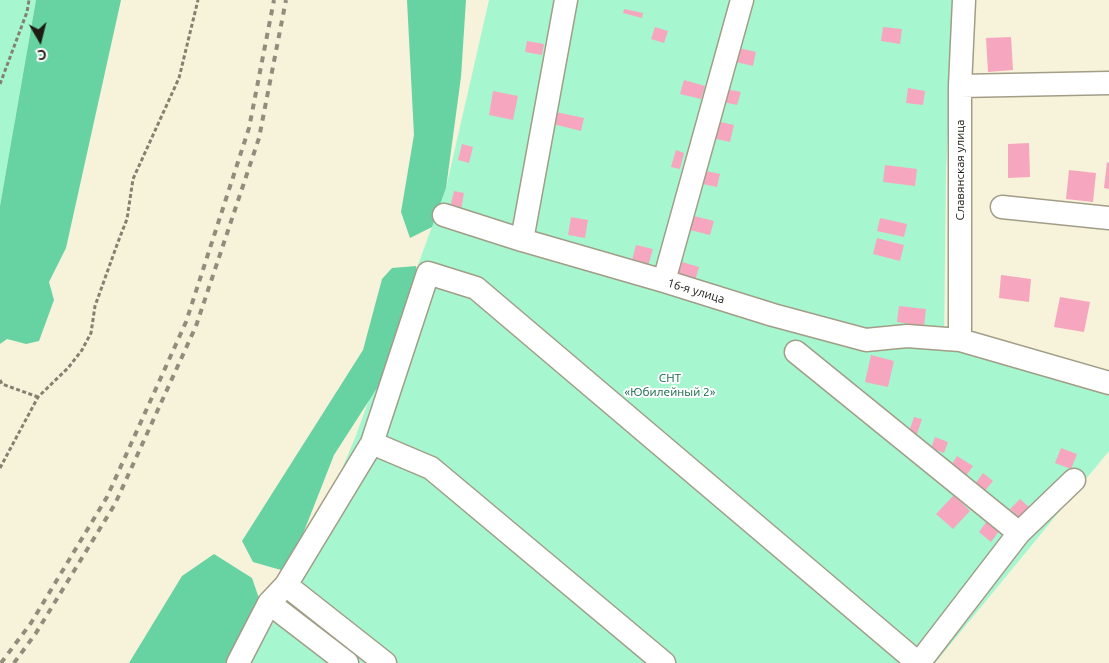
<!DOCTYPE html>
<meta charset="utf-8">
<style>
body{margin:0}
#map{position:relative;width:1109px;height:663px;overflow:hidden;background:#f7f2da;font-family:Ubuntu,sans-serif}
canvas{display:block}
.north{position:absolute;left:15px;top:15px;width:50px;height:50px;-webkit-text-stroke:4px #fff;paint-order:stroke;rotate:172deg;font-size:14px;font-weight:700;line-height:20px;text-align:center;color:#1d1b13}
.north::after{content:'';display:block;margin:auto;width:18px;height:22px;background:#1d1b13;clip-path:polygon(50% 0,100% 100%,50% 72%,0 100%)}
</style>
<div id="map">
<canvas width="1109" height="663"></canvas>
<div class="north">С</div>
</div>
<script>
const ctx = document.querySelector('canvas').getContext('2d');
ctx.lineJoin = 'round';
function fillPath(path, color) {
  ctx.fillStyle = color;
  ctx.fill(path, 'evenodd');
}
function strokePath(path, color, width, dash) {
  ctx.strokeStyle = color;
  ctx.lineWidth = width;
  ctx.lineCap = dash ? 'butt' : 'round';
  ctx.setLineDash(dash || []);
  ctx.stroke(path);
}
function drawText(font, color, halo, rows, align = 'center') {
  ctx.font = font + ' Ubuntu,sans-serif';
  ctx.lineWidth = 4;
  ctx.setLineDash([]);
  ctx.textBaseline = 'middle';
  ctx.strokeStyle = halo;
  ctx.fillStyle = color;
  for (const [text, x, y, turn = 0] of rows) {
    ctx.save();
    ctx.translate(x, y);
    ctx.rotate((+turn || 0) * Math.PI / 180);
    ctx.textAlign = isNaN(turn) ? turn : align;
    if (halo) ctx.strokeText(text, 0, 0);
    ctx.fillText(text, 0, 0);
    ctx.restore();
  }
}
const green = new Path2D(`
 M0,0H36L0,206Z
 M489,0H954L946,172L944,344L1067,378L1109,396V451L935,663H246L282,610L355,438L446,188Z`);
const forest = new Path2D(`
 M36,0H121L66,248L49,282L54,300L39,341L26,344L7,339L0,344V206Z
 M407,0H466L461,77L446,188L432,227L410,238L401,212L414,135Z
 M416,266L422,318L334,455L288,572L253,562L242,541L363,350L382,279L392,268Z
 M214,554L252,578L264,613L231,663H129L182,576Z`);
const building = new Path2D(`
 M624,9L643,13L642,18L623,13Z
 M655,27L668,31L664,43L651,39Z
 M883,27L902,29L900,44L881,41Z
 M1011,37L1013,70L988,72L986,38Z
 M527,41L544,44L542,55L525,52Z
 M739,48L756,52L753,66L736,62Z
 M684,80L705,86L701,99L680,94Z
 M908,88L925,91L923,105L906,103Z
 M726,89L741,92L737,105L723,102Z
 M493,91L518,96L513,120L489,115Z
 M556,112L584,118L581,131L553,124Z
 M716,121L734,125L730,142L712,138Z
 M1029,143L1030,177L1008,178V144Z
 M462,144L473,147L469,163L458,160Z
 M676,150L684,153L680,169L671,167Z
 M1107,162L1109,163V189L1104,188Z
 M885,165L917,169L915,186L883,182Z
 M701,170L720,174L717,187L698,183Z
 M1069,170L1096,173L1093,202L1066,199Z
 M454,191L464,193L461,210L450,208Z
 M694,216L714,221L710,235L690,230Z
 M571,217L588,220L585,238L568,235Z
 M880,218L907,224L904,237L877,231Z
 M877,238L904,245L900,261L873,254Z
 M636,245L653,249L647,269L631,264Z
 M682,262L699,267L695,281L678,276Z
 M1001,275L1031,279L1029,302L999,298Z
 M1060,297L1090,302L1084,332L1054,327Z
 M899,306L926,309L924,326L897,322Z
 M871,355L894,361L888,387L865,382Z
 M914,417L922,419L917,434L909,432Z
 M935,437L948,442L944,453L931,448Z
 M1061,448L1077,454L1071,469L1055,463Z
 M957,456L973,466L965,477L950,467Z
 M983,473L993,481L984,492L975,484Z
 M954,495L970,511L953,529L936,514Z
 M1020,499L1030,508L1020,518L1010,509Z
 M987,521L999,531L991,542L979,532Z`);
const path = new Path2D(`
 M0,84L27,12L29,0
 M0,380L2,384L38,397
 M0,468L38,397L68,368L82,350L91,333L95,306L118,242L127,219L133,179L179,78L198,0`);
const minor = new Path2D(`
 M566,0L522,240L664,281L773,315L866,340L907,336L960,340L1109,383
 M960,86L1109,83
 M1002,207L1109,218
 M444,215L522,240
 M664,281L742,0
 M960,340V86L964,0
 M796,352L1019,533L919,663
 M372,443L431,468L664,663
 M1019,533L1074,480
 M286,585L385,663
 M269,603L347,663
 M238,663L269,603L286,585L372,443L428,273L476,288L918,663`);
const rail = new Path2D(`
 M1,663L31,623L107,497L186,322L249,128L274,0
 M14,663L36,633L115,504L196,326L259,138L286,0`);
const streetNames = [
 ["Славянская улица",960,170,-90],
 ["16-я улица",696,291,17]
];
const parkNames = [
 ["СНТ",670,378],
 ["«Юбилейный 2»",670,392]
];
fillPath(green, '#a6f7cf');
fillPath(forest, '#67d2a2');
fillPath(building, '#f6a7bf');
strokePath(minor, '#a19d87', 25);
strokePath(path, '#848171', 3, [4, 2.5]);
strokePath(minor, '#fff', 22);
strokePath(rail, '#908d7c', 4, [6, 6]);
drawText('12px', '#1d1b13', '#fff', streetNames);
drawText('12px', '#146647', '#fff', parkNames);
</script>
